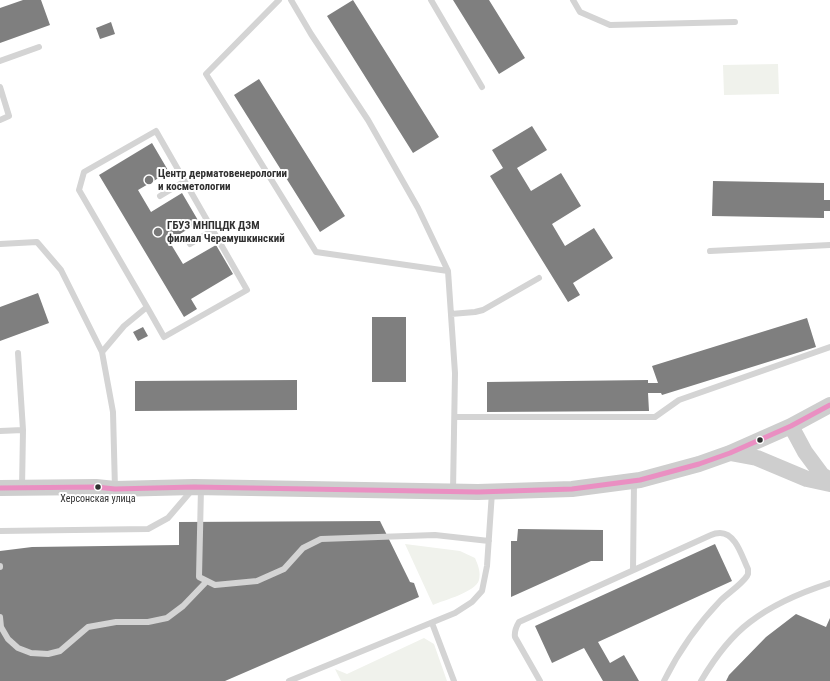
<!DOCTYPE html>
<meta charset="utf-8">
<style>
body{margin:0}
canvas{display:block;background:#fff}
</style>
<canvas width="830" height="681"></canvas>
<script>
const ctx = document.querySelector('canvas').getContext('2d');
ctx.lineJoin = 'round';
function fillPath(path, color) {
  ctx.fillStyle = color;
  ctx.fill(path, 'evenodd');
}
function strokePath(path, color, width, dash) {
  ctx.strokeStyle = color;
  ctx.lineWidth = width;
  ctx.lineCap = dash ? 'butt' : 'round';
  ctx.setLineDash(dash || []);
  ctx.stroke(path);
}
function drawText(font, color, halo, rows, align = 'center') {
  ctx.font = font + ' "Roboto Condensed",sans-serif';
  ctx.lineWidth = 4;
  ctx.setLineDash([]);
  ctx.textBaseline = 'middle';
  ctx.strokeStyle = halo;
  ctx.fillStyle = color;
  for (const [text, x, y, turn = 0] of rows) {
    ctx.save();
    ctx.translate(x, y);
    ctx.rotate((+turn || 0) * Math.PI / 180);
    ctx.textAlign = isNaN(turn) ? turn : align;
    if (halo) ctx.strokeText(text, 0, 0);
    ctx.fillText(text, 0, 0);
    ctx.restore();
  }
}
const green = new Path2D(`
 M778,64L779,94L724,95L723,65Z
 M405,544L460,551L475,558C478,565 481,572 479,580C476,592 444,600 433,605Z
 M424,638L434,644L447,681H341L335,669L347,674Z`);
const building = new Path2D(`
 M23,0H41L50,25L0,43V8Z
 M353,0L439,137L413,153L327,16Z
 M453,0H489L525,58L499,74Z
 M111,22L115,34L100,39L96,28Z
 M259,79L345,216L320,232L234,95Z
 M532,126L547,150L517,168L531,191L561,173L581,206L552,224L565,246L594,228L613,258L573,283L580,295L568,302L490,176L503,168L492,150Z
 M152,143L169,172L138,190L151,212L182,193L199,222L169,241L183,264L216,245L233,274L191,299L197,309L184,317L99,175Z
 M713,181L824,183V200H830V211H824V218L712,216Z
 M38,293L49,323L0,341V307Z
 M372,317H406V382H372Z
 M807,318L816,347L662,395L661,393H648L649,411L487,412V382L648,380V383H658L652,366Z
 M143,327L148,336L138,341L133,332Z
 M297,380V410L135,411V381Z
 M380,521L410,582L414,583L419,597L225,681H0V551L32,547L179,545V522Z
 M518,529L603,530V561H591L511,597V541H517Z
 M715,544L732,581L598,642L610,663L624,655L639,681H603L584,648L552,663L535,626Z
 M796,614L826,627L830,618V681H726L729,675L766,637Z`);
const lane = new Path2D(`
 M279,0L206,74L316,252L448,271
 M291,0L311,34L368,120L418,208L448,271L455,373L453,491
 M431,0L482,87
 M573,0L580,12L610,25L735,22
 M0,61L39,47
 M0,87L9,116L0,120
 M160,196L185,181
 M0,244L37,242L61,270L102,352
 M190,244L213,230
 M710,251L830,245
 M451,314L475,312L483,310L539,278
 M18,353L23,430L22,488
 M455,417H655L679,400L830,347
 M0,431L23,430
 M201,488L199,577L215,585L257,581L284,569L303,548L321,539L435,535L489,541
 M115,489L113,412L102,352L124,326L147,307L79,190L84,172L156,131L247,290L164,337L147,307
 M0,531L148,529L168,518L192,490
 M0,567V566
 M633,570L634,482
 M0,617L1,627L8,639L18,648L31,653L48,654L60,651L88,627L116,622H148L167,618L183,606L207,581
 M432,623L454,681
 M289,681L455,613L472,602L482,591L487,566L492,492
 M540,681L515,637C514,631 516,627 519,622L711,535C713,534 717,533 720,533C736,533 742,557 748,569V574L747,576C741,585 728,593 720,601C697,625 679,651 664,681
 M701,681C714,659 730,637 750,622C773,604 802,592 830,583`);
const secondary = new Path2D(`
 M791,426L805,452L822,475L830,480
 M730,453L757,458L807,479L830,484
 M0,488L96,487L115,489L194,487L478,492L572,489L640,480L699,464L730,453L791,426L830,405`);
const bus1 = new Path2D(`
 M0,488L96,487L115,489L194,487L478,492L572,489L640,480L699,464L730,453L791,426L830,405`);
const markers = [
 [149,180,5,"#787878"],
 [158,232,5,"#787878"],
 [760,440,3.5,"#303030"],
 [98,487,3.5,"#303030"]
];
const busNames = [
 ["Херсонская улица",98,499]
];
const poiNames = [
 ["Центр дерматовенерологии",158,174],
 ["и косметологии",158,187],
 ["ГБУЗ МНПЦДК ДЗМ",167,226],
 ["филиал Черемушкинский",167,239]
];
fillPath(green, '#f0f2ec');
fillPath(building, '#7f7f7f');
strokePath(lane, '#d4d4d4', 6);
strokePath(secondary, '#cecece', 16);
strokePath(bus1, '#ea8fc2', 5);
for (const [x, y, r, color] of markers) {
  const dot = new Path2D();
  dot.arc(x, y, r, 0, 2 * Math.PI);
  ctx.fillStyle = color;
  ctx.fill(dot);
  strokePath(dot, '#fff', 1.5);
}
drawText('10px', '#303030', '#fff', busNames);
drawText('bold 11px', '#303030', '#fff', poiNames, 'left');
</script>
